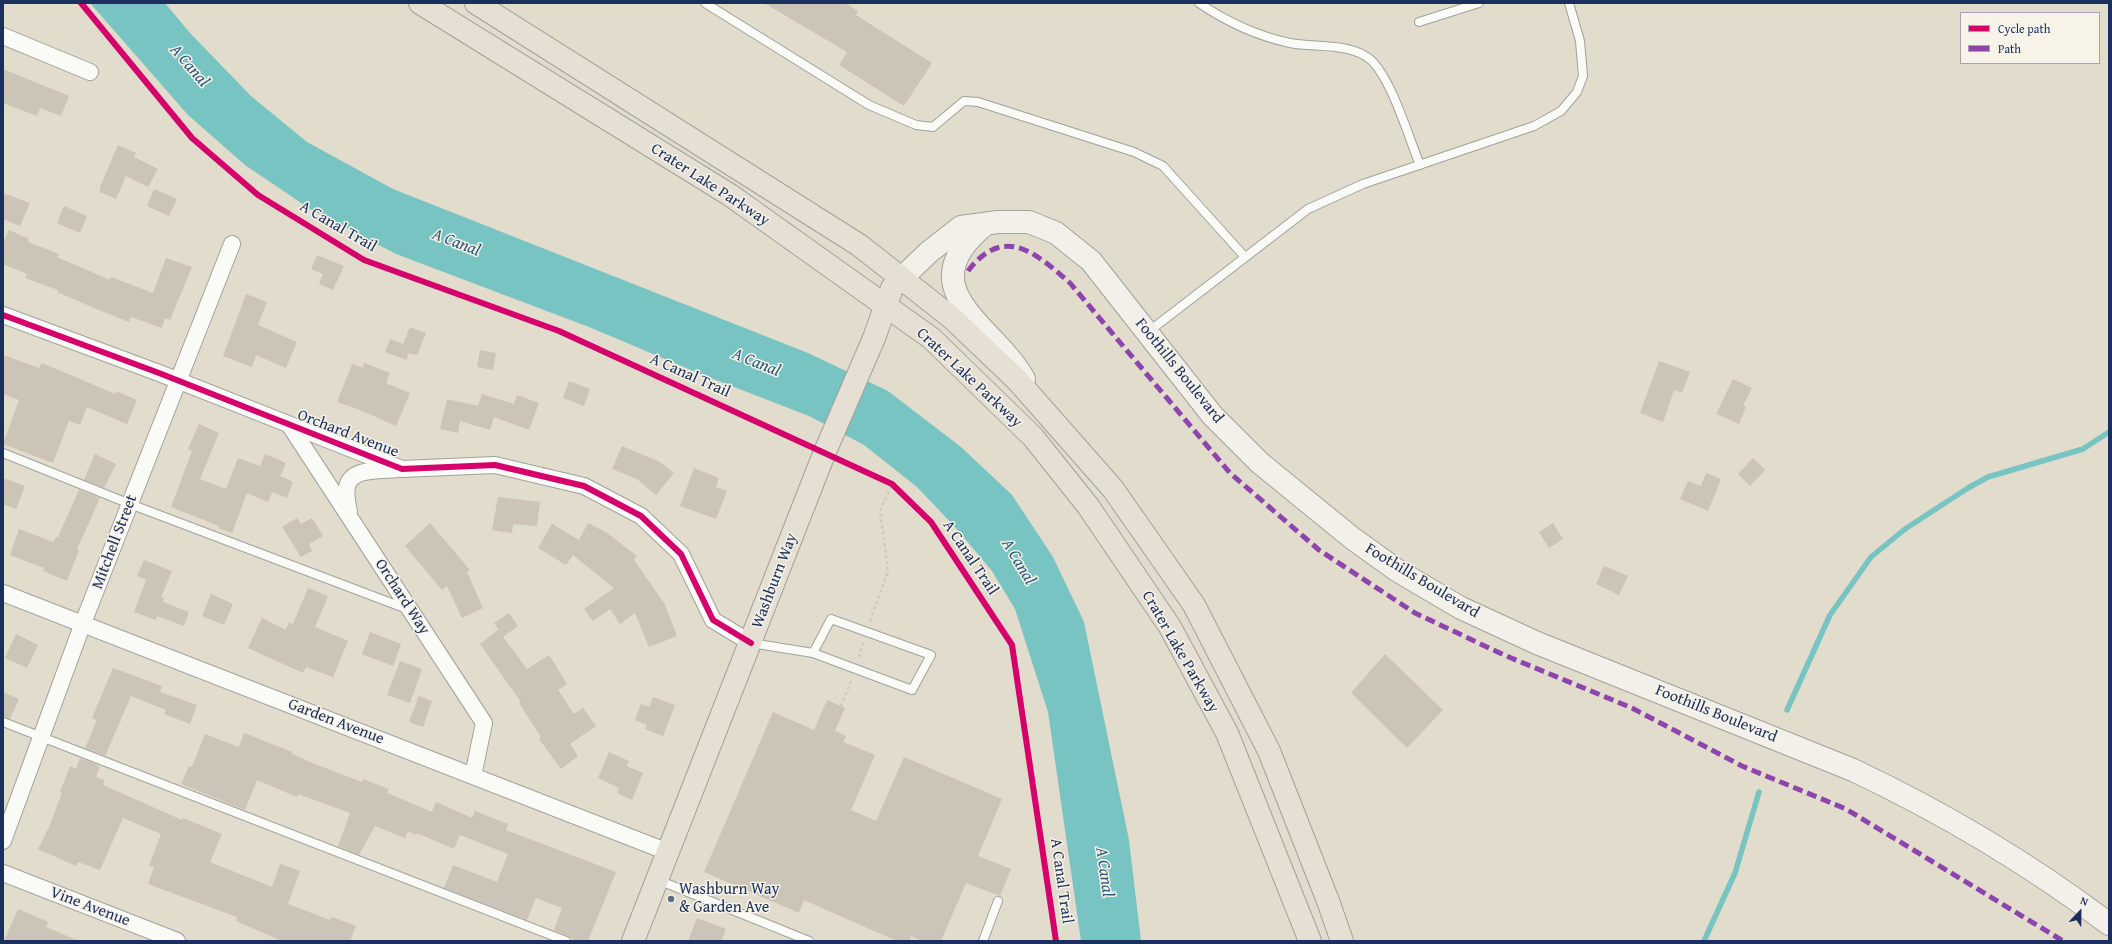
<!DOCTYPE html>
<style>
body{margin:0}
#map{position:relative;width:2112px;height:944px;overflow:hidden;background:#e1dccb;font-family:"Gentium Book Plus",serif}
canvas{display:block}
.frame{position:absolute;inset:0;border:4px solid #1b2f5e;pointer-events:none}
.legend{position:absolute;left:1960px;top:12px;width:140px;height:52px;box-sizing:border-box;background:#f7f3e8;border:1px solid #9fa5b1;margin:0;padding:5px 7px;list-style:none;font-size:12px;color:#1b2f5e}
.legend li{display:flex;align-items:center;gap:8px;height:20px}
.legend b{width:20px;border:1px solid #9fa5b1}
.north{position:absolute;left:2060px;top:892px;width:40px;height:40px;-webkit-text-stroke:3px #f7f3e8;paint-order:stroke;rotate:22deg;font-size:11px;font-weight:700;line-height:16px;text-align:center;color:#1b2f5e}
.north::after{content:'';display:block;margin:auto;width:14px;height:18px;background:#1b2f5e;clip-path:polygon(50% 0,100% 100%,50% 72%,0 100%)}
</style>
<div id="map">
<canvas width="2112" height="944"></canvas>
<div class="frame"></div>
<ul class="legend">
<li><b style="height:5px;background:#d6006c"></b>Cycle path</li>
<li><b style="height:5px;background:#8e44ad"></b>Path</li>
</ul>
<div class="north">N</div>
</div>
<script>
const ctx = document.querySelector('canvas').getContext('2d');
ctx.lineJoin = 'round';
function fillPath(path, color) {
  ctx.fillStyle = color;
  ctx.fill(path, 'evenodd');
}
function strokePath(path, color, width, dash) {
  ctx.strokeStyle = color;
  ctx.lineWidth = width;
  ctx.lineCap = dash ? 'butt' : 'round';
  ctx.setLineDash(dash || []);
  ctx.stroke(path);
}
function drawText(font, color, halo, rows, align = 'center') {
  ctx.font = font + ' "Gentium Book Plus",serif';
  ctx.lineWidth = 3;
  ctx.setLineDash([]);
  ctx.textBaseline = 'middle';
  ctx.strokeStyle = halo;
  ctx.fillStyle = color;
  for (const [text, x, y, turn = 0] of rows) {
    ctx.save();
    ctx.translate(x, y);
    ctx.rotate((+turn || 0) * Math.PI / 180);
    ctx.textAlign = isNaN(turn) ? turn : align;
    if (halo) ctx.strokeText(text, 0, 0);
    ctx.fillText(text, 0, 0);
    ctx.restore();
  }
}
const water = new Path2D(`
 M90,3H165L190,33L251,96L307,142L393,189L808,353L888,391L961,447L1012,495L1053,557L1084,622L1129,840L1141,941H1081L1048,712L1015,609L992,571L955,527L917,487L864,445L809,416L698,373L589,327L396,254L310,209L245,165L188,115Z`);
const stream = new Path2D(`
 M1787,710L1830,615L1871,557L1905,529L1968,488L1988,477L2083,449L2109,432
 M1704,941L1735,873L1759,792`);
const building = new Path2D(`
 M764,3H845L858,11L856,15L932,63L904,106L839,65L847,52Z
 M3,69L69,96L61,116L40,108L37,116L3,103Z
 M118,145L136,153L134,157L158,169L148,187L126,176L116,199L100,192V187Z
 M154,189L177,199L169,216L147,206Z
 M3,193L30,203L20,226L3,219Z
 M64,206L87,216L80,233L57,223Z
 M9,230L29,239L28,242L59,254L57,257L110,280L111,277L153,293L166,258L192,267L170,320L165,318L162,328L131,317L129,322L94,308L57,292L58,290L25,278L27,274L3,264V243Z
 M317,255L344,266L333,290L319,284L323,274L311,269Z
 M246,294L267,302L258,325L297,342L286,368L256,355L252,367L223,356Z
 M410,327L426,333L417,355L408,353L407,360L385,352L390,339L403,344Z
 M480,350L496,353L493,370L477,367Z
 M3,355L39,368L42,363L115,394L116,391L137,400L127,424L87,407L80,425L69,421L53,463L3,444L19,400L3,394Z
 M1659,361L1690,372L1682,393L1674,390L1663,422L1640,413Z
 M364,363L390,373L386,383L410,393L396,426L358,409L337,402L352,364L363,368Z
 M1733,379L1752,388L1743,406L1746,407L1739,424L1716,414Z
 M569,381L590,389L584,406L563,398Z
 M482,394L514,404L517,395L539,403L529,430L494,417L490,430L460,421L458,433L440,429L447,399L478,406Z
 M199,424L219,433L200,479L226,489L238,458L260,466L265,454L286,463L280,476L293,482L287,498L272,492L268,502L247,493L232,533L218,528L219,526L171,507L192,451L188,449Z
 M622,446L660,462L674,473L656,495L637,479L612,469Z
 M95,454L116,464L104,488L84,480Z
 M1753,458L1765,470L1750,486L1738,474Z
 M694,468L719,478L716,487L727,491L716,519L680,506Z
 M1706,473L1721,479L1708,511L1680,499L1688,481L1701,486Z
 M3,478L25,486L16,509L3,504Z
 M79,490L100,498L77,549L79,550L67,581L43,571L44,568L10,555L19,529L53,542L56,537H58Z
 M498,497L540,502L537,526L513,524L512,533L492,530Z
 M297,518L301,524L312,518L323,536L309,544L312,551L301,557L282,527Z
 M430,523L470,570L467,572L483,608L462,618L447,586L442,590L405,546Z
 M588,523L607,533L637,556L634,560L664,603L677,636L649,647L635,613L620,624L610,609L593,621L584,609L614,588L573,555L566,565L538,548L552,524L579,540Z
 M1553,523L1563,539L1549,548L1539,532Z
 M144,560L172,571L161,597L164,598L163,602L189,612L184,626L157,616L156,620L134,612L146,580L137,576Z
 M1604,566L1628,576L1619,595L1596,584Z
 M308,588L328,596L315,627L348,641L333,677L306,667L303,673L248,648L262,618L286,630L289,622L293,624Z
 M211,594L233,604L224,625L202,616Z
 M509,613L518,626L503,637L494,623Z
 M498,630L527,669L549,655L567,684L558,690L574,714L583,708L596,726L570,744L578,756L561,769L539,739L541,737L519,703L521,702L480,644Z
 M370,632L401,644L393,666L362,654Z
 M16,634L38,645L27,668L5,658Z
 M1385,654L1443,710L1407,748L1351,693Z
 M400,661L422,669L410,703L387,695Z
 M113,668L162,686L160,692L197,705L190,724L164,714L166,710L131,696L105,756L85,748L97,720L92,718Z
 M3,692L19,699L10,719L3,717Z
 M419,696L432,701L423,727L409,722Z
 M653,697L675,705L663,736L645,729L647,725L635,720L641,704L649,707Z
 M827,700L845,708L835,731L846,736L843,742L875,755L851,810L876,821L904,757L1002,799L978,856L1011,869L1000,896L966,883L941,941H922L911,936L910,941H897L804,900L799,913L704,872L773,712L814,730Z
 M244,733L292,752L291,753L312,763L362,782L363,779L389,789L387,793L432,812L436,802L472,818L475,811L508,824L506,830L616,872L588,941H575L568,936L554,930L562,908L536,898L527,920L444,888L453,865L497,882L508,854L460,835L454,849L417,833L416,835L408,831L405,838L375,826L359,855L338,846L350,813L298,794L297,797L257,780L245,810L181,784L189,766L192,767L205,734L239,747Z
 M609,752L629,761L627,766L643,773L632,800L617,793L619,788L598,778Z
 M80,758L100,766L96,777L104,780L103,785L182,820L183,818L222,834L210,862L272,887L280,864L300,871L288,904L330,920L332,917L356,926L350,941H282L236,921L237,917L148,884L154,867L149,866L161,834L123,818L100,870L78,862L76,866L38,849L49,827L62,793L60,792L70,766L76,769Z
 M18,909L48,922L46,927L79,941H4Z
 M697,918L726,929L721,941H688Z`);
const path = new Path2D(`
 M870,621L888,571L880,511L892,484
 M859,657L863,643
 M841,706L851,681`);
const service = new Path2D(`
 M705,3L869,105L916,125L933,127L964,101L978,102L1134,152L1163,166L1245,257
 M1199,3C1227,22 1257,36 1290,43C1314,48 1353,42 1372,61C1392,81 1409,138 1420,165
 M1419,22L1479,3
 M1148,332L1308,209L1363,184L1534,126L1561,111L1577,92L1583,76L1580,41L1569,3
 M3,453L130,504L407,609
 M751,643L813,653L912,690L931,655L831,619L813,653
 M3,722L566,941
 M658,880L809,941
 M983,941L998,901`);
const minor = new Path2D(`
 M3,36L90,72
 M3,315L159,373L402,469L495,465L584,486L641,516L681,554L713,620L751,643
 M290,426L484,723L473,776
 M349,512C348,505 345,495 347,487C351,467 382,471 398,469
 M3,593L668,852
 M3,841L83,623L232,244
 M3,873L177,941`);
const secondary = new Path2D(`
 M986,224C905,289 994,325 1024,379
 M902,278L929,252L961,227L998,222H1029L1056,233L1091,261L1212,415L1260,463L1352,538L1398,571L1461,608L1537,643L1853,770C1946,814 2027,862 2109,924`);
const primary = new Path2D(`
 M420,3L730,195L855,284L931,338L1033,437L1088,506L1170,627L1227,733L1310,941
 M476,3L859,245L952,318L1017,380L1113,489L1194,605L1269,751L1328,901L1342,941
 M633,941L824,454L874,338L892,288L902,278`);
const quiet = new Path2D(`
 M968,271C1004,224 1036,253 1070,283L1230,473L1319,550L1415,613L1504,655L1632,708L1742,766L1846,809L2063,941`);
const cycleway = new Path2D(`
 M81,3L192,138L258,195L364,260L559,331L892,484L931,522L1012,645L1056,941
 M3,315L159,373L402,469L495,465L584,486L641,516L681,554L713,620L751,643`);
const markers = [
 [671,899,4,"#606c84"]
];
const streetNames = [
 ["Crater Lake Parkway",710,185,33],
 ["A Canal Trail",338,227,30],
 ["Foothills Boulevard",1179,371,51],
 ["A Canal Trail",690,376,24],
 ["Crater Lake Parkway",969,378,43],
 ["Orchard Avenue",348,434,21],
 ["Mitchell Street",115,542,-69],
 ["A Canal Trail",970,558,56],
 ["Washburn Way",775,581,-69],
 ["Foothills Boulevard",1422,581,31],
 ["Orchard Way",402,597,57],
 ["Crater Lake Parkway",1180,652,60],
 ["Foothills Boulevard",1716,714,22],
 ["Garden Avenue",336,722,21],
 ["A Canal Trail",1061,881,82],
 ["Vine Avenue",90,907,21]
];
const poiNames = [
 ["Washburn Way",679,890],
 ["& Garden Ave",679,908]
];
const waterNames = [
 ["A Canal",189,66,49],
 ["A Canal",456,243,21],
 ["A Canal",756,363,22],
 ["A Canal",1018,562,59],
 ["A Canal",1104,872,82]
];
fillPath(water, '#78c4c3');
strokePath(stream, '#78c4c3', 5.5);
fillPath(building, '#cbc4b7');
strokePath(service, '#a1a19d', 10);
strokePath(minor, '#a1a19d', 18);
strokePath(secondary, '#a1a19d', 24);
strokePath(primary, '#a1a19d', 24);
strokePath(path, '#c9c9c9', 2.5, [3, 3]);
strokePath(service, '#fafaf7', 8);
strokePath(minor, '#fafaf7', 16);
strokePath(secondary, '#f2f0e9', 22);
strokePath(primary, '#e5e0d3', 22);
strokePath(quiet, '#8e44ad', 5, [10, 5]);
strokePath(cycleway, '#d6006c', 6);
for (const [x, y, r, color] of markers) {
  const dot = new Path2D();
  dot.arc(x, y, r, 0, 2 * Math.PI);
  ctx.fillStyle = color;
  ctx.fill(dot);
  strokePath(dot, '#f7f3e8', 1.5);
}
drawText('16px', '#1b2f5e', '#f7f3e8', streetNames);
drawText('16px', '#1b2f5e', '#f7f3e8', poiNames, 'left');
drawText('italic 17px', '#29597b', '#f7f3e8', waterNames);
</script>
